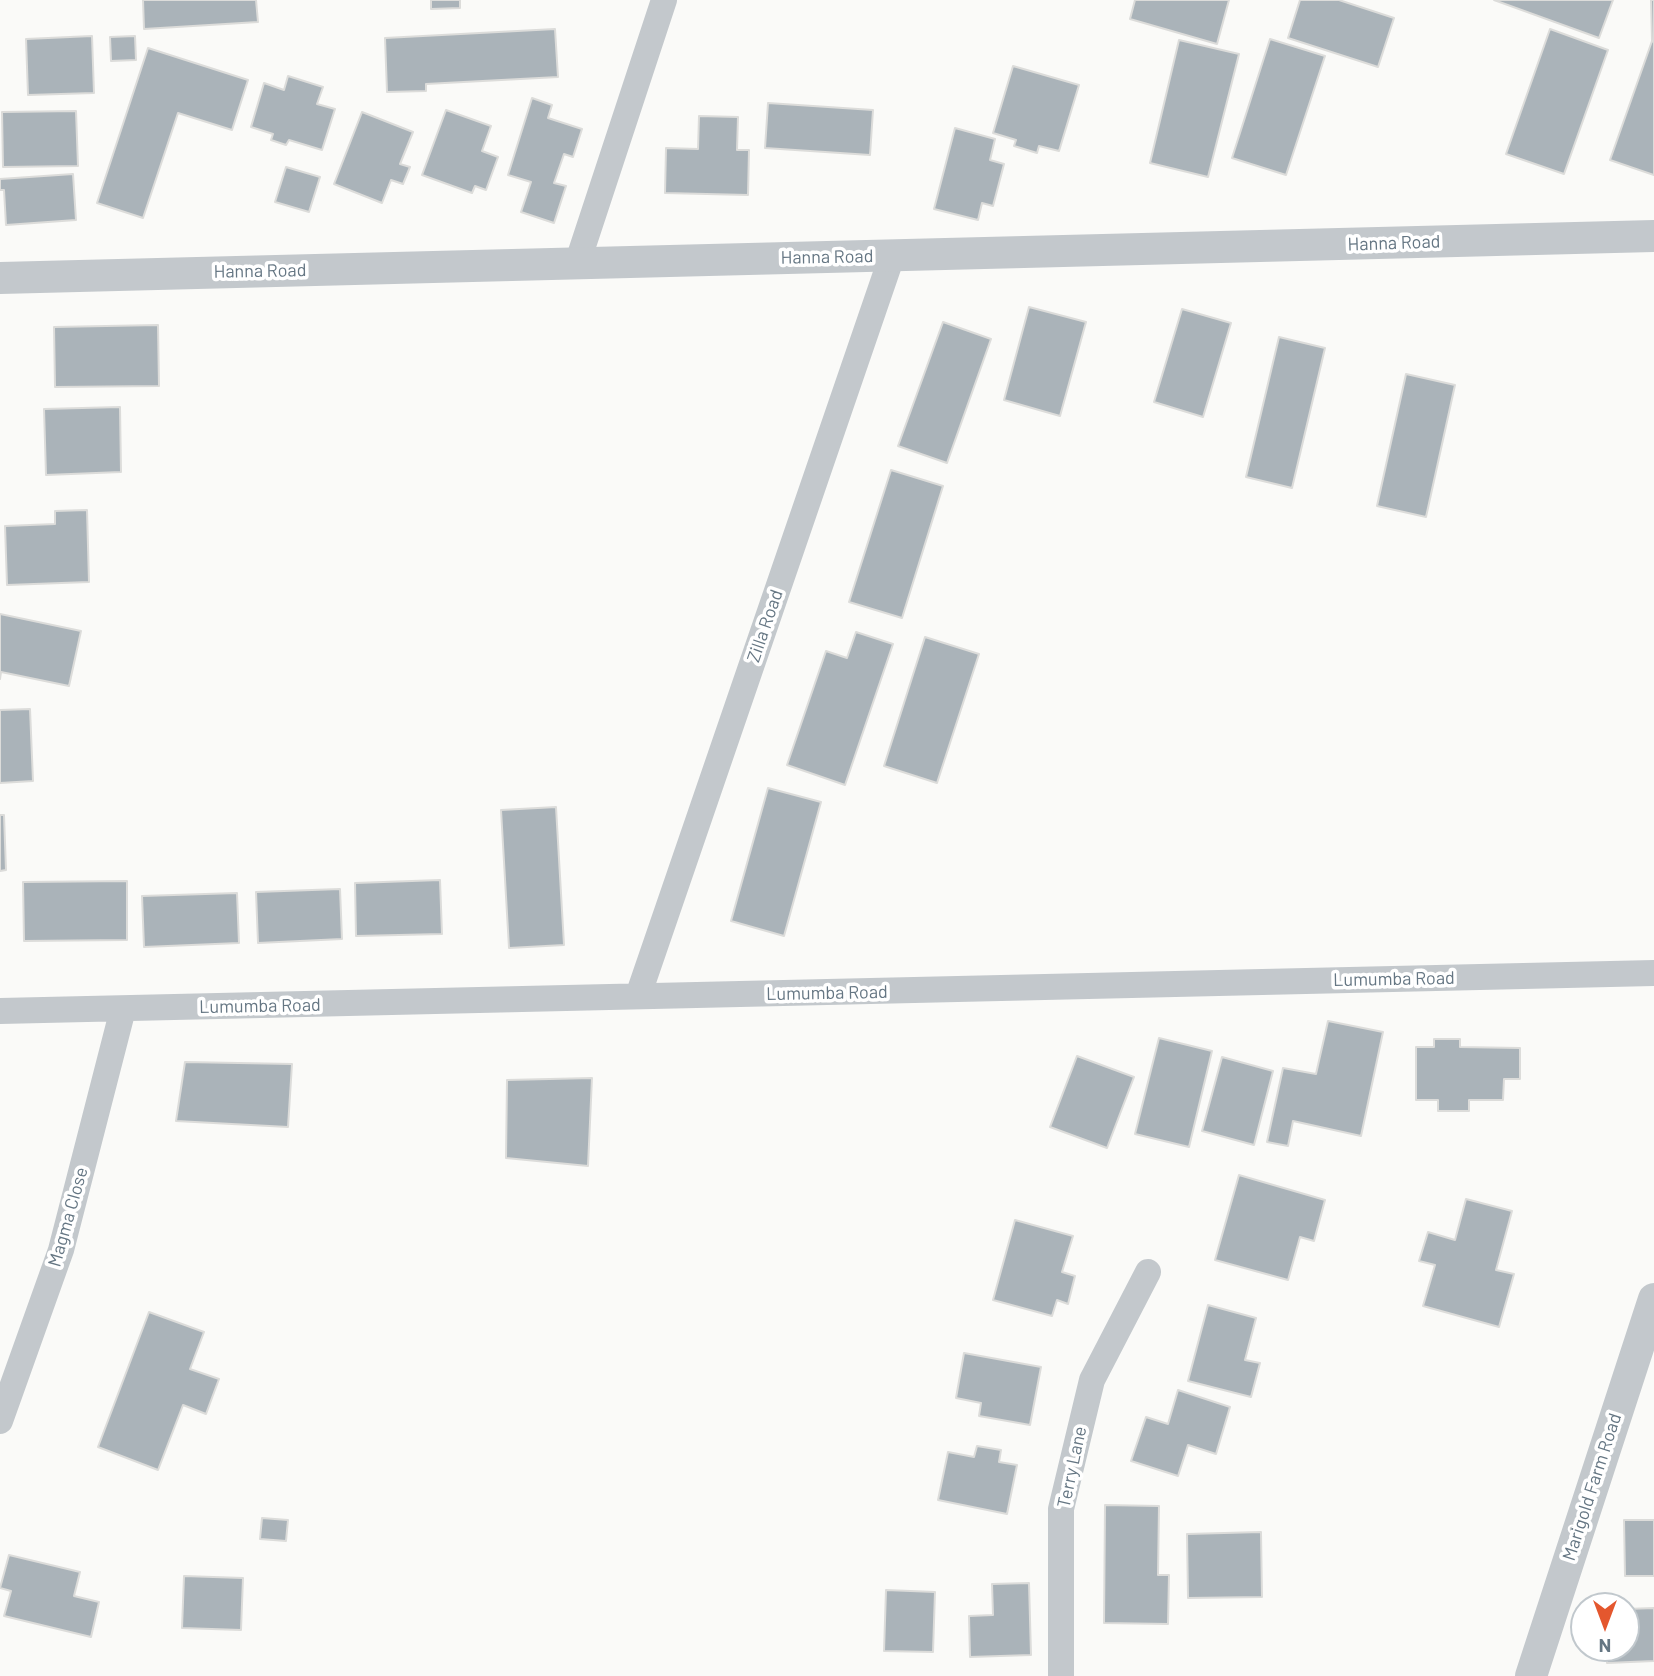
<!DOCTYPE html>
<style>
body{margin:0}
#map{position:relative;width:1654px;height:1676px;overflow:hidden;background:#fafaf8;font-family:Barlow,sans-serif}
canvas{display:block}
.north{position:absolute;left:1570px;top:1592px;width:70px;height:70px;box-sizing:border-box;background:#fff;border:2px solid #c1c8cd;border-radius:50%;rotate:180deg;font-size:19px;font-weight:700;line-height:28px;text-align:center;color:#657683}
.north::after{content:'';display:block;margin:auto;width:24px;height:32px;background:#e4572e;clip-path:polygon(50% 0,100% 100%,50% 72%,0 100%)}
</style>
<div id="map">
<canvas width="1654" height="1676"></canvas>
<div class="north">N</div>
</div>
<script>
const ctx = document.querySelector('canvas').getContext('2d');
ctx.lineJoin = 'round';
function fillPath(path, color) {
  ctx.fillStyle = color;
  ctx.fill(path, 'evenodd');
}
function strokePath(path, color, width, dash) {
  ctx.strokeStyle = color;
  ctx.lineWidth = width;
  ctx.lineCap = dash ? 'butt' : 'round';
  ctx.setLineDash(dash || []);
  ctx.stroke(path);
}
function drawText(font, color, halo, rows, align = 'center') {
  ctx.font = font + ' Barlow,sans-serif';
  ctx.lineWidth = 7;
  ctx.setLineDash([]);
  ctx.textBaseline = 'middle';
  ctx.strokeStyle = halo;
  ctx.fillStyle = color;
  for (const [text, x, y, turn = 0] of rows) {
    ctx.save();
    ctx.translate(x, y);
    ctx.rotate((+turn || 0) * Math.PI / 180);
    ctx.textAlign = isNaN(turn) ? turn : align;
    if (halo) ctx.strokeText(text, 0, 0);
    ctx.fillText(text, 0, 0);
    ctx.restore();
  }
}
const building = new Path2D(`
 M143,0H256L258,22L144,29Z
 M431,0H460V8L431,9Z
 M1135,0H1229L1217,44L1130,19Z
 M1300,0H1339L1394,18L1378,67L1288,38Z
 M1494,0H1613L1599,38Z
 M1651,0H1654V41H1652Z
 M555,29L558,77L426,84V91L387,92L385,38Z
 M1550,29L1608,50L1564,174L1506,154Z
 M92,36L94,93L28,95L26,39Z
 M135,36L136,60L111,61L110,37Z
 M1270,39L1325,56L1286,175L1232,158Z
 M1179,40L1239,54L1208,177L1150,163Z
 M1652,41L1654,42V175L1610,160Z
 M148,48L248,80L232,130L178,113L143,218L97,203Z
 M1013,66L1079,85L1059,151L1039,146L1037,153L1014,146L1016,140L993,133Z
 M288,76L323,87L317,104L335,109L322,150L289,140L286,145L271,140L273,134L251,127L264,83L284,90Z
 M532,98L552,105L548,118L582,129L573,157L564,154L554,183L566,186L554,223L521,212L531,182L508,175Z
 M768,103L873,110L870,155L765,148Z
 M446,110L491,126L482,151L498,157L486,190L475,186L472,193L422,175Z
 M76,111L78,166L3,167L2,112Z
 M362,112L413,132L400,164L410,167L403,184L391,180L382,203L334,184Z
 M699,116L738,117L737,150H749L748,195L665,193L666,148L698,149Z
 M955,128L995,139L990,160L1004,164L993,206L982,203L978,220L934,209Z
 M286,167L320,177L309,212L275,202Z
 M73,174L76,220L6,225L4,190H0V179Z
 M1029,307L1086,322L1060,416L1004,400Z
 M1182,309L1231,323L1203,417L1154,402Z
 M943,322L991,339L947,463L898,446Z
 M158,325L159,386L55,387L54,327Z
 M1279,337L1325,348L1292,488L1246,477Z
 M1406,374L1455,385L1426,517L1377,506Z
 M120,407L121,472L46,475L44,409Z
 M891,470L943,486L902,618L849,602Z
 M87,510L89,582L7,585L5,526L55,524V511Z
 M0,614L81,631L69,686L1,672L0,679Z
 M856,632L893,644L845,785L787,765L826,651L847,658Z
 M925,637L979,654L937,783L884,766Z
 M30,709L33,781L0,783V710Z
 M768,788L821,802L784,936L731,921Z
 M556,807L564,945L509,948L501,810Z
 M0,815H4L6,870L0,871Z
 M440,880L442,934L356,936L355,883Z
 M127,881V940L24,941L23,882Z
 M340,889L342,939L258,943L256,892Z
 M237,893L239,943L144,947L142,896Z
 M1328,1021L1383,1032L1361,1136L1293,1121L1288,1146L1267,1142L1283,1068L1316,1074Z
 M1159,1038L1212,1051L1189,1147L1135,1134Z
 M1434,1039H1460V1047L1520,1048V1079H1504L1503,1100H1469V1111H1438V1100H1416V1047H1434Z
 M1077,1056L1134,1077L1107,1148L1050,1127Z
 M1222,1057L1273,1071L1254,1145L1202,1131Z
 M185,1062L292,1064L288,1127L176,1121Z
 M592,1078L588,1166L506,1158L507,1080Z
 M1239,1175L1325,1200L1314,1241L1300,1237L1288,1280L1215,1260Z
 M1466,1199L1512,1211L1496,1270L1514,1274L1499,1327L1423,1306L1435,1265L1419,1261L1428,1232L1455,1240Z
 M1015,1220L1073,1236L1062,1272L1075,1276L1068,1304L1057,1300L1052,1316L993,1300Z
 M1208,1305L1256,1318L1245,1360L1260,1363L1251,1397L1188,1381Z
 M149,1312L204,1332L190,1369L219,1379L206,1414L183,1405L158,1470L98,1447Z
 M964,1353L1041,1367L1030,1425L979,1416L981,1403L956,1398Z
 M1178,1390L1230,1407L1216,1454L1188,1445L1178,1476L1131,1461L1146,1417L1168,1424Z
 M977,1446L1001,1450L999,1462L1017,1465L1007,1514L938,1500L948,1452L974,1457Z
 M1105,1505L1159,1506L1158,1575H1169L1168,1624L1104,1623Z
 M262,1518L288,1520L286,1541L260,1539Z
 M1624,1520H1654V1576H1625Z
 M1261,1532L1262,1597L1188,1598L1187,1534Z
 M9,1555L80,1572L74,1596L99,1602L91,1637L4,1616L11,1591L0,1588Z
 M184,1576L243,1578L241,1630L182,1628Z
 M1029,1583L1031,1655L970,1657L969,1616L993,1615L992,1584Z
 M886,1590L935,1592L933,1652L884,1651Z
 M1654,1608V1661L1607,1663L1606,1648H1626V1609Z`);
const minor = new Path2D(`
 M577,264L664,0
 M638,996L892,256
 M0,1011L1654,973
 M0,1421L61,1250L123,1009
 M1061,1676V1509L1092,1380L1148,1272`);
const tertiary = new Path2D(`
 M0,278L1654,236
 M1531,1676L1654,1299`);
const streetNames = [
 ["Hanna Road",1394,243,-2],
 ["Hanna Road",827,257,-1],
 ["Hanna Road",260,271,-1],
 ["Zilla Road",765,626,-71],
 ["Lumumba Road",1394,979,-1],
 ["Lumumba Road",827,993,-1],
 ["Lumumba Road",260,1006,-1],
 ["Magma Close",68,1217,-74],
 ["Terry Lane",1072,1467,-78],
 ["Marigold Farm Road",1592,1487,-72]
];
fillPath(building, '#aab3b9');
strokePath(building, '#dcdcda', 2);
strokePath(minor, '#c3c8cc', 26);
strokePath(tertiary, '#c3c8cc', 32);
drawText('18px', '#657683', '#fff', streetNames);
</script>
